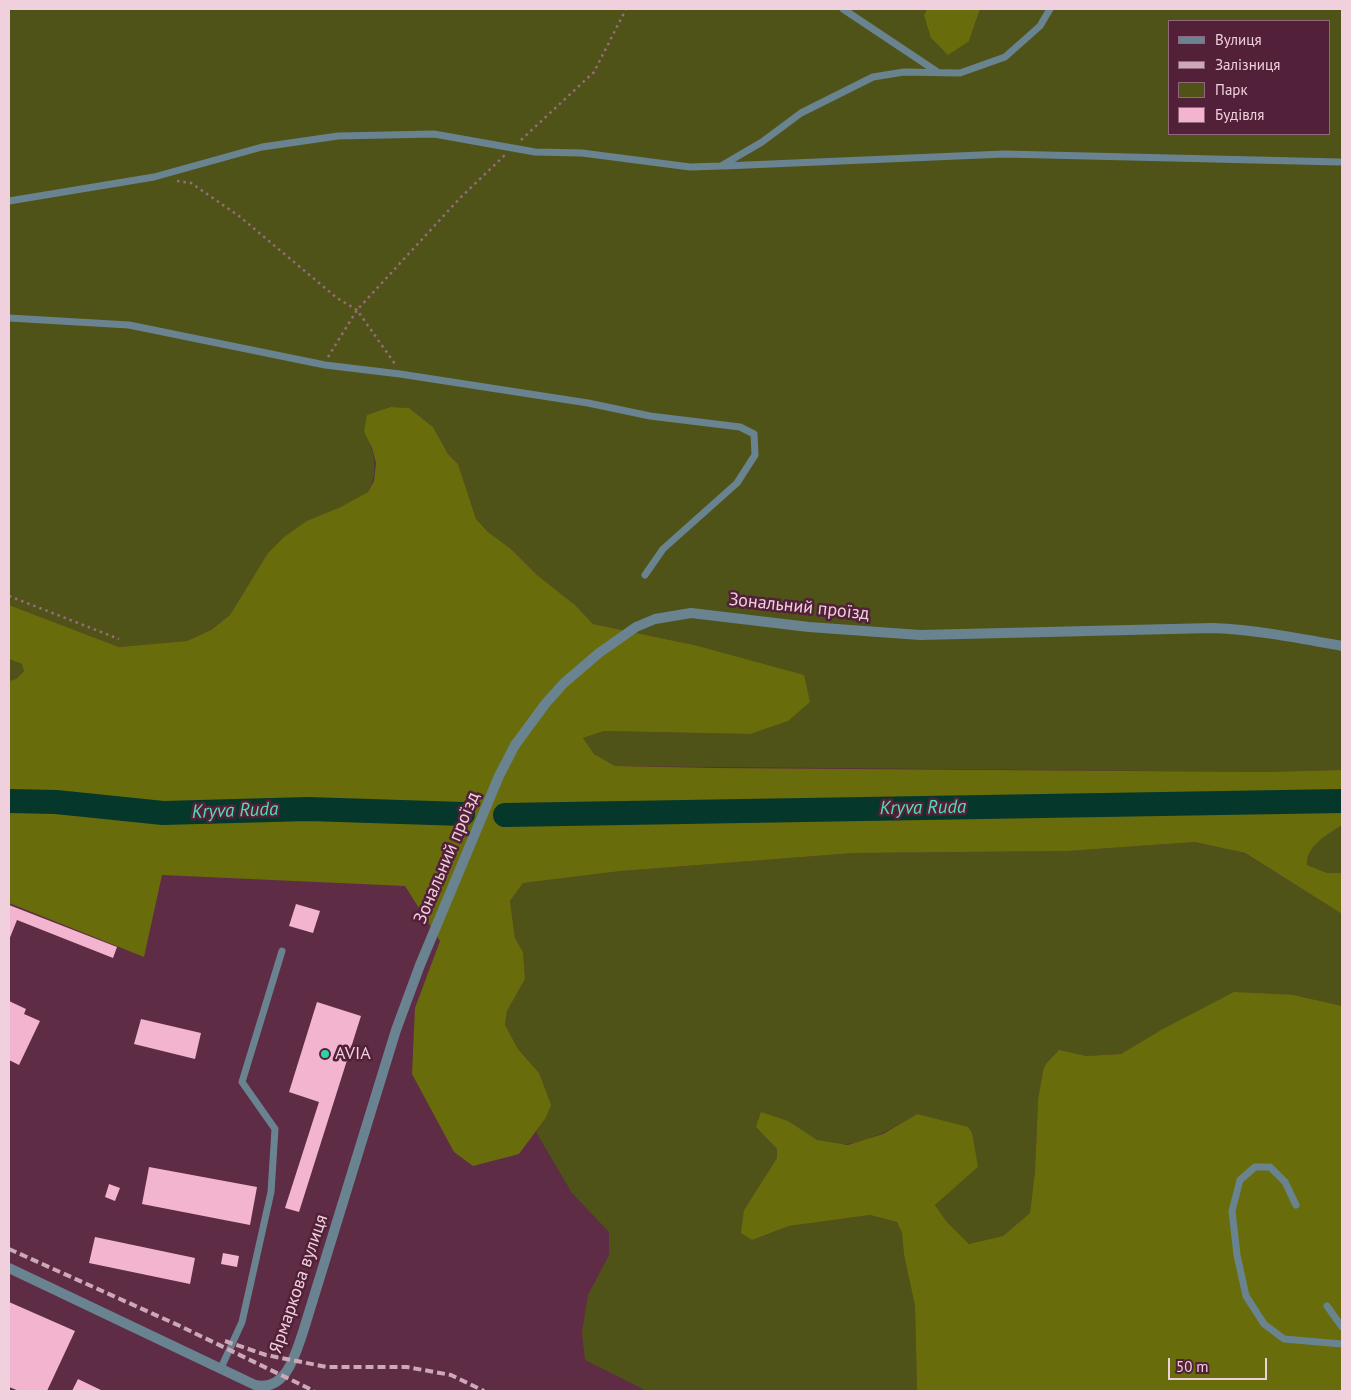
<!DOCTYPE html>
<meta charset="utf-8">
<style>
body{margin:0}
#map{position:relative;width:1351px;height:1400px;overflow:hidden;background:#5e2c44;font-family:"PT Sans",sans-serif}
canvas{display:block}
.frame{position:absolute;inset:0;border:10px solid #f0d0dd;pointer-events:none}
.legend{position:absolute;left:1168px;top:20px;width:162px;height:115px;box-sizing:border-box;background:#522139;border:1px solid #91677b;margin:0;padding:6px 9px;list-style:none;font-size:15px;color:#f0d0dd}
.legend li{display:flex;align-items:center;gap:10px;height:25px}
.legend b{width:25px;border:1px solid #91677b}
.scale{position:absolute;left:1168px;top:1358px;width:99px;height:22px;box-sizing:border-box;border:2px solid #f0d0dd;border-top:0;padding-left:6px;font-size:15px;line-height:18px;white-space:nowrap;color:#f0d0dd;-webkit-text-stroke:4px #522139;paint-order:stroke}
</style>
<div id="map">
<canvas width="1351" height="1400"></canvas>
<div class="frame"></div>
<ul class="legend">
<li><b style="height:6px;background:#6a8390"></b>Вулиця</li>
<li><b style="height:6px;background:#cda9b8"></b>Залізниця</li>
<li><b style="height:14px;background:#505317"></b>Парк</li>
<li><b style="height:14px;background:#f2b4ce"></b>Будівля</li>
</ul>
<div class="scale">50 m</div>
</div>
<script>
const ctx = document.querySelector('canvas').getContext('2d');
ctx.lineJoin = 'round';
function fillPath(path, color) {
  ctx.fillStyle = color;
  ctx.fill(path, 'evenodd');
}
function strokePath(path, color, width, dash) {
  ctx.strokeStyle = color;
  ctx.lineWidth = width;
  ctx.lineCap = dash ? 'butt' : 'round';
  ctx.setLineDash(dash || []);
  ctx.stroke(path);
}
function drawText(font, color, halo, rows, align = 'center') {
  ctx.font = font + ' "PT Sans",sans-serif';
  ctx.lineWidth = 5;
  ctx.setLineDash([]);
  ctx.textBaseline = 'middle';
  ctx.strokeStyle = halo;
  ctx.fillStyle = color;
  for (const [text, x, y, turn = 0] of rows) {
    ctx.save();
    ctx.translate(x, y);
    ctx.rotate((+turn || 0) * Math.PI / 180);
    ctx.textAlign = isNaN(turn) ? turn : align;
    if (halo) ctx.strokeText(text, 0, 0);
    ctx.fillText(text, 0, 0);
    ctx.restore();
  }
}
const green = new Path2D(`
 M9,9H927L924,15L969,41L980,9H1342V770L1265,772L615,766L594,754L583,738L604,731L750,734L694,645L593,624L575,605L537,575L511,549L488,532L476,519L458,464L448,454L433,427L409,408L391,407L364,432C375,453 379,470 368,492L268,553L230,615L211,630L187,641L119,647L9,605ZM1170,21H1330V134H1170Z
 M9,659L22,664L24,671L16,679L9,681Z
 M1342,825V873H1327L1307,865C1307,845 1328,834 1342,825Z
 M1195,842L1244,853L1342,914V1006L1294,995L1161,1030L1121,1054L1086,1056L1059,1051L1043,1071L1038,1101L1035,1171L1030,1213L1003,1236L969,1244L946,1221L935,1205L978,1167L917,1114C887,1131 852,1154 817,1140C807,1136 797,1127 788,1121L756,1127L777,1149V1158L744,1210L752,1240L789,1226L870,1215L897,1222L902,1233L904,1255L915,1306L917,1391H647L585,1360L582,1333L588,1295L609,1255V1232L572,1193L536,1132L545,1119L539,1073L518,1049L505,1025L507,1011L525,979L523,952L515,938L510,901L523,883L621,871L854,853L1068,851Z`);
const forest = new Path2D(`
 M927,9H980L969,41L948,55L931,38L924,15Z
 M391,407L409,408L433,427L448,454L458,464L476,519L488,532L511,549L537,575L575,605L593,624L694,645L804,675L810,702L788,721L750,734L604,731L583,738L594,754L615,766L715,768L1265,772L1342,770V825C1328,834 1306,846 1307,865L1327,873H1342V914L1245,853L1195,842L1068,851L854,853L621,871L523,883L510,901L515,938L523,952L525,979L507,1011L505,1025L518,1049L539,1073L551,1105L545,1119L519,1154L473,1166L454,1152L412,1074L415,1008L440,941L405,886L162,875L144,957L9,903V681L16,679L24,671L22,664L9,659V605L119,647L187,641L211,630L230,615L268,553L284,537L307,521L341,507L368,492L374,481L376,463L372,448L364,432L367,415Z
 M1234,992L1294,995L1342,1006V1391H917L915,1306L904,1255L902,1233L897,1222L870,1215L789,1226L752,1240L741,1233L744,1210L777,1158V1149L756,1127L761,1112L788,1121L817,1140L848,1145L883,1134L917,1114L968,1127L972,1133L978,1167L935,1205L946,1221L969,1244L1003,1236L1030,1213L1035,1171L1038,1100L1043,1071L1046,1064L1059,1050L1086,1056L1121,1054L1161,1030Z`);
const river = new Path2D(`
 M9,801L56,802L163,813L308,809L463,814
 M505,815L1342,801`);
const building = new Path2D(`
 M296,904L320,911L313,933L289,926Z
 M9,905L117,947L113,958L17,920L9,940Z
 M9,1001L26,1009L24,1014L40,1021L19,1065L9,1060Z
 M317,1002L361,1016L299,1212L285,1208L319,1102L289,1092Z
 M141,1019L201,1033L195,1059L134,1044Z
 M149,1167L257,1187L250,1225L142,1204Z
 M109,1184L120,1188L115,1201L105,1197Z
 M95,1237L195,1258L190,1284L89,1263Z
 M223,1253L239,1256L237,1267L221,1264Z
 M9,1302L75,1331L47,1391H19L9,1387Z
 M78,1379L103,1391H72Z`);
const path = new Path2D(`
 M521,140L594,72L626,9
 M177,181L191,183L239,216L337,298L357,310L395,364
 M328,357L357,310L460,198L505,155
 M9,596L119,639`);
const service = new Path2D(`
 M843,9L936,71
 M724,166L1004,154L1339,162
 M9,201L154,177L262,147L338,136L434,134L535,152L582,153L690,167L721,166L762,142L801,113L873,77L904,72L960,73L1005,57L1040,26L1050,9
 M9,318L129,325L325,365L400,374L588,403L650,416L740,427L754,434L755,455L737,483L663,549L645,575
 M1296,1205L1285,1182L1270,1167H1255L1240,1180L1232,1211L1237,1255L1246,1296L1264,1324L1284,1339L1342,1344
 M1327,1306L1342,1327
 M221,1368L242,1322L271,1192L275,1129L242,1082L282,951`);
const tertiary = new Path2D(`
 M9,1268L255,1385C286,1392 295,1355 303,1332L396,1030L420,965L499,776L515,745L546,703L564,683L599,653L636,627L655,619L691,613L809,627L920,635L1213,628C1258,630 1298,638 1342,646`);
const rail = new Path2D(`
 M9,1249L180,1326L314,1391
 M225,1341L266,1355L327,1367H407L451,1375L484,1391`);
const markers = [
 [325,1054,5,"#2bd5ac"]
];
const streetNames = [
 ["Зональний проїзд",799,607,6],
 ["Зональний проїзд",447,858,-67],
 ["Ярмаркова вулиця",299,1284,-71]
];
const poiNames = [
 ["AVIA",335,1054]
];
const waterNames = [
 ["Kryva Ruda",923,808,-1],
 ["Kryva Ruda",235,811,-2]
];
fillPath(green, '#505317');
fillPath(forest, '#696c0b');
strokePath(river, '#06372b', 24);
fillPath(building, '#f2b4ce');
strokePath(path, '#966b7f', 2.5, [2.5, 4]);
strokePath(service, '#6a8390', 7);
strokePath(tertiary, '#6a8390', 10);
strokePath(rail, '#cda9b8', 4, [8, 4]);
for (const [x, y, r, color] of markers) {
  const dot = new Path2D();
  dot.arc(x, y, r, 0, 2 * Math.PI);
  ctx.fillStyle = color;
  ctx.fill(dot);
  strokePath(dot, '#522139', 2);
}
drawText('18px', '#f0d0dd', '#522139', streetNames);
drawText('18px', '#f0d0dd', '#522139', poiNames, 'left');
drawText('italic 19px', '#53deb8', '#522139', waterNames);
</script>
